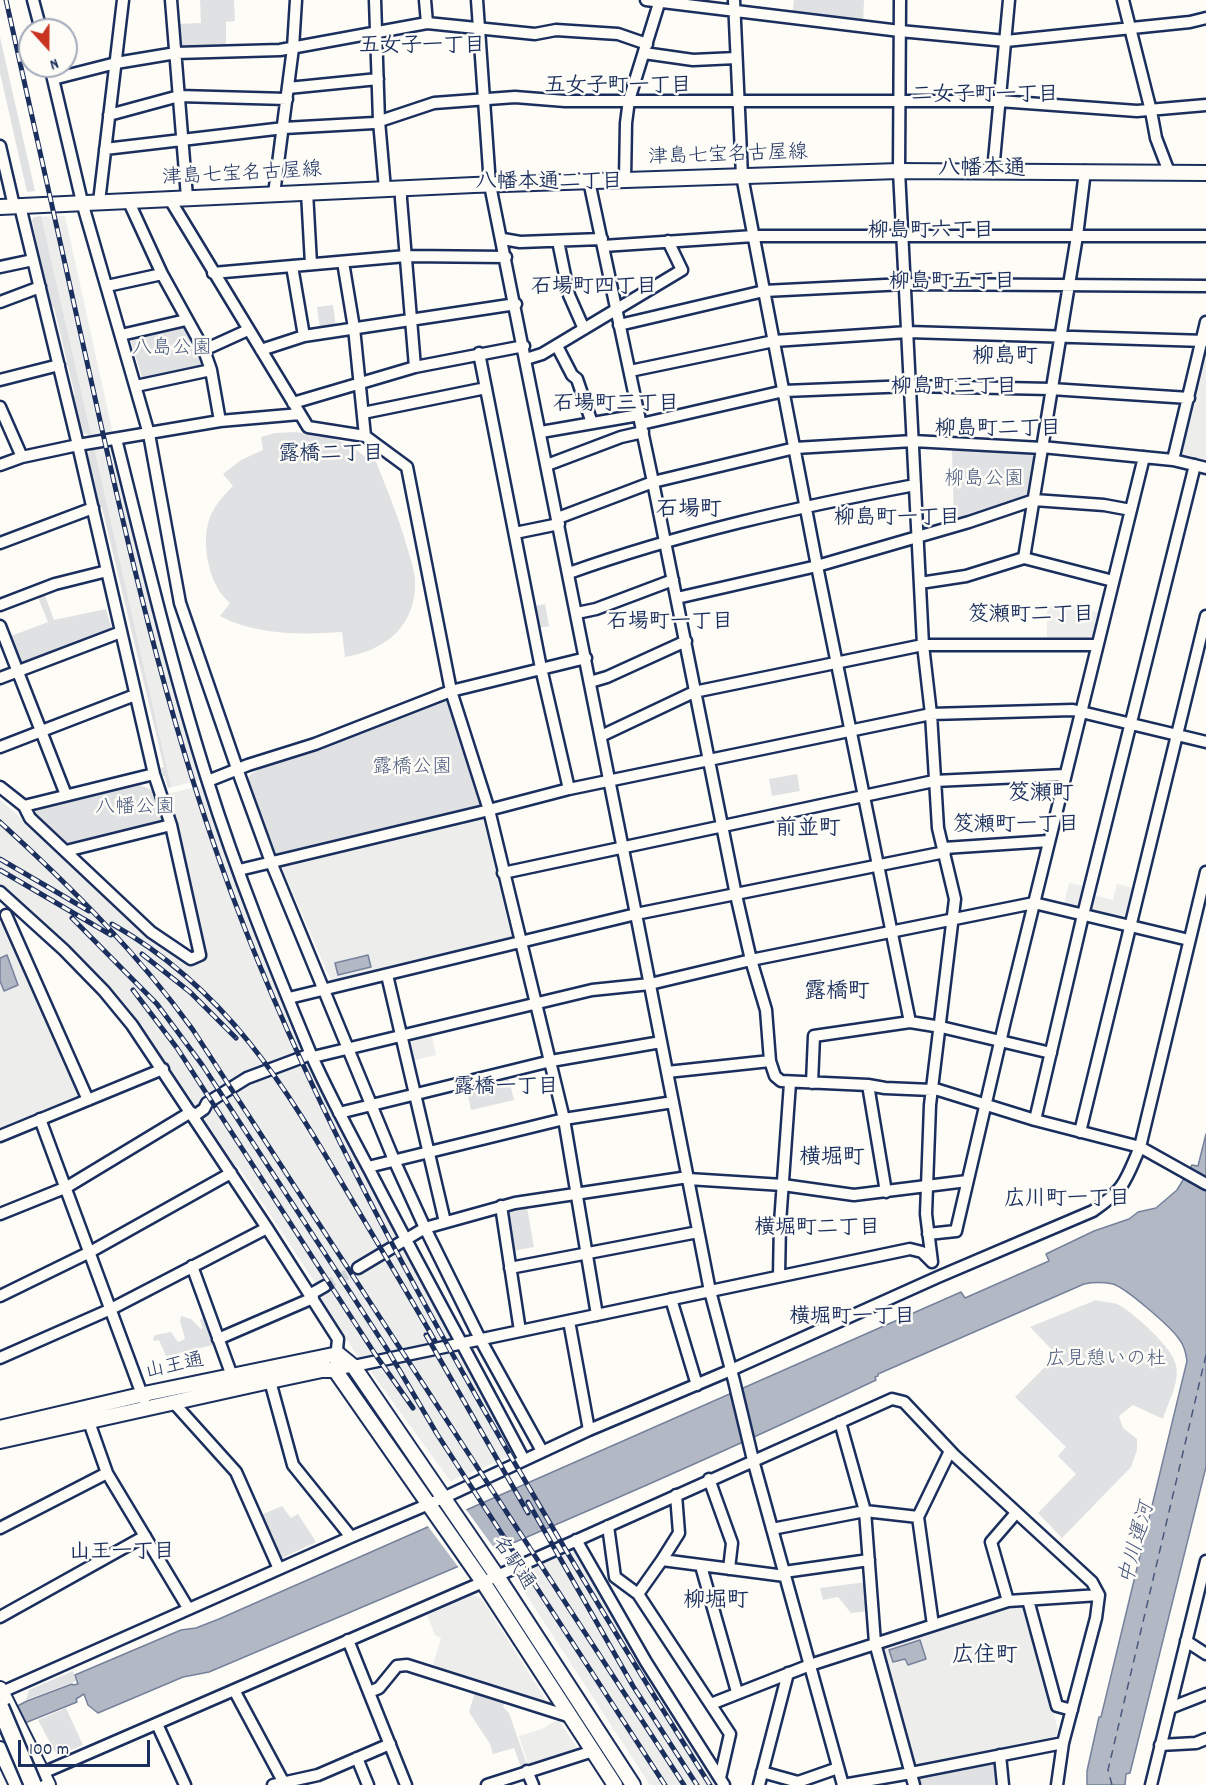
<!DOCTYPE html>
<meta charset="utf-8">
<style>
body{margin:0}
#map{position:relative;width:1206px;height:1785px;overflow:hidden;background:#fdfcf7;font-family:Dekko,sans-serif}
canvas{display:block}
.north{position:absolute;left:18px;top:18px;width:60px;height:60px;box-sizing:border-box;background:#fdfcf7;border:2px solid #a3aaba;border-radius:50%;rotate:159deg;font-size:16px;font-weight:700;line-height:24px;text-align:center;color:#1b2f5e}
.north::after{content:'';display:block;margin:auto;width:21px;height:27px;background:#c8321e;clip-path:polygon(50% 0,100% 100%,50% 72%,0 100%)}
.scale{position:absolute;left:18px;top:1740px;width:132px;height:27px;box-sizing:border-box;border:3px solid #1b2f5e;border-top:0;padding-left:8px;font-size:18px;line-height:21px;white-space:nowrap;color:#1b2f5e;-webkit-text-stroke:4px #fdfcf7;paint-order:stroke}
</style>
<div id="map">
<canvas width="1206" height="1785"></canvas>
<div class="north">N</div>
<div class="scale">100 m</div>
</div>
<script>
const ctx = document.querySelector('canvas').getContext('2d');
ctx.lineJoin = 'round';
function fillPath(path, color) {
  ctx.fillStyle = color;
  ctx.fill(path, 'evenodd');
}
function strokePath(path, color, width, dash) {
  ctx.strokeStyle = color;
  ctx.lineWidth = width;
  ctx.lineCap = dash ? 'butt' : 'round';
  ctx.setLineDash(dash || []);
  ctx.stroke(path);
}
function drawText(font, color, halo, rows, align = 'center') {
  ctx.font = font + ' Dekko,"Klee One",sans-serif';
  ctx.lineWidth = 5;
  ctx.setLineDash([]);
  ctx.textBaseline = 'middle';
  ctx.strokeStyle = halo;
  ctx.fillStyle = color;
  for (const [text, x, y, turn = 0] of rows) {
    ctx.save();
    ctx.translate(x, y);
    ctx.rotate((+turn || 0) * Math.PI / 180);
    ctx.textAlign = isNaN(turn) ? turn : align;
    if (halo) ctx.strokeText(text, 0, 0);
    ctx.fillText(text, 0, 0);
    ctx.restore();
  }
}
const built = new Path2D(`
 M65,216L113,434L88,435L80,432L72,397L75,395L54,307H51L32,220L34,217Z
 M1206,344V463L1179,457Z
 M115,445L204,779L168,788L165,776H163L161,768L164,767L102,507H98L86,455L94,448Z
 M1047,606H1072L1101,613L1094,639L1047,641Z
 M206,785L306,1050L198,1107H192L190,1098L131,1014L92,970L30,909L0,884V800L192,963L204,958L166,794Z
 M481,817L483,819L512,939L332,983L282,868L283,865Z
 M1069,883L1088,887L1080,909L1064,905Z
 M1117,884L1134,888L1127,919L1090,912L1093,895L1113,900Z
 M3,923L79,1094L78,1097L0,1129V924Z
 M431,1032L436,1055L412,1061L408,1038Z
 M310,1061L457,1338L359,1359L319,1296L328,1291L325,1286L318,1287L238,1166L235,1167L202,1117V1113L242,1085L286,1067L295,1068Z
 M462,1350L518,1453L457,1478L451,1482L371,1372L373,1370Z
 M576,1549L722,1785H650L514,1576Z
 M472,1595L481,1598L546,1700L542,1706L431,1671L441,1638L435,1635L427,1615Z
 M1021,1607L1027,1609L1058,1730L1055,1739L917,1769L880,1651L883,1648L1006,1608Z
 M558,1719L580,1752L529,1768L519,1736L542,1729Z`);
const green = new Path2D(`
 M200,0H234L235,21L226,22V46L182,48L179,45L177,24L201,23Z
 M794,0H864L863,23L792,16Z
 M0,37L35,191L27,192L0,73Z
 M41,216L91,435L80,432L72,397L75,395L54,307H51L32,220L34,217Z
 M333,305L336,327L320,329L317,307Z
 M182,325L188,328L206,364L202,367L146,379L142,377L131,342L134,336Z
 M296,432C322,436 346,438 365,457L372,451C384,483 398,514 407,547C410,558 414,568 415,579C417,625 387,650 345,657L342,632C302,635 255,635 220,616L230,603C209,586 201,545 209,520C213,507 224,495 233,486L223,474L241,460L263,450L261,437L275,433Z
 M94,448L171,787L168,788L165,776H163L161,768L164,767L102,507H98L86,455Z
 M952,448L1034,452L1036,456L1030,498L954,523Z
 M44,593L54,620L106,609L112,630L24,664L21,662L11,636L48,622L37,595Z
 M545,604L549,626L538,628L534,606Z
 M445,700L449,703L480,806L279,855L276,853L247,779L251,774L265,766L312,752Z
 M797,774L800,791L772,796L769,779Z
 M140,785L154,791L164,819L162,825L66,847L33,816L37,810Z
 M508,1076L514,1100L471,1110L466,1086Z
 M527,1207L534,1247L512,1251L506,1214L510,1210Z
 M1096,1300C1103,1302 1113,1302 1119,1305C1135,1314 1172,1347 1176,1365C1180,1383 1168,1402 1163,1419L1133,1405L1119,1416L1123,1428L1137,1439V1450L1131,1467L1062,1538L1038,1513L1076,1474L1058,1456L1066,1447L1015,1397L1055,1357L1054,1352L1030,1327Z
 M181,1316L191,1319L201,1329L203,1328L200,1320L203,1318L213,1345L166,1356L159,1340L154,1341L153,1338L155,1335L171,1332L178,1342L185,1339L180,1321Z
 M282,1506L291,1518L298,1514L316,1542L282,1558L278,1556L261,1515Z
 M866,1582L868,1611L851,1613L838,1597L823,1600L820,1588Z
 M73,1671L76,1681L26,1700L29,1690Z
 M475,1692L506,1700L503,1707L509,1713L528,1768L522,1770L514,1748L493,1754L490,1744L469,1712Z
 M66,1708L83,1745L61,1754L55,1752L38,1720Z
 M993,1760L997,1763L1000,1785H920L918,1779L920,1774Z`);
const water = new Path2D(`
 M7,955L18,985L4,991L0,981V958Z
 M368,955L371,967L338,975L335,963Z
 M1206,1134V1467L1130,1773L1126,1774L1125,1785H1087V1771L1099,1717H1101L1187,1361C1186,1353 1184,1345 1179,1339C1171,1327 1126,1288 1113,1284C1103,1282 1094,1282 1084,1284L878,1374V1376L875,1377L876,1380C657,1485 432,1577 209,1672L183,1677L98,1713L88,1705L84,1694L76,1699L77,1702L0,1733V1715L27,1701L72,1684L73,1685L78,1684L75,1675L181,1630L196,1628L219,1619L961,1292L965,1298L1049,1261L1046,1254L1094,1231L1129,1219L1138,1212L1156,1208L1177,1190L1192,1165L1198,1166Z
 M920,1640L926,1659L908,1665L905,1659L893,1662L889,1650Z`);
const pier = new Path2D(`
 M465,1508L497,1552L459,1568L427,1525Z`);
const ferry = new Path2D(`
 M1112,1785L1108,1770L1206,1355`);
const minorTunnel = new Path2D(`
 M325,1286L358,1268`);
const minor = new Path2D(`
 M33,0L41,30
 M171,0L187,197
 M375,0L379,121L385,189
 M425,0L427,23
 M477,0L490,185L636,914L710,1291L734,1381L753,1460L843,1785
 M646,0L900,31L1006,41L1190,22L1206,18
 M734,0L742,176L817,566L910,1022
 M900,0L899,171L923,645L931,714L938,828L955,899L930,1105L926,1214L932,1262
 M1123,0L1151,111L1156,138L1169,172
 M644,53L693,60L736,58
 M50,66L82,202L149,434L180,603L240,777L271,862L394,1160L425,1228L480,1339L542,1451
 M53,79L116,63L176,53L280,50L427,23L535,34L556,30L618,34L647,44
 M288,88L378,79
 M109,115L179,96L287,99
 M0,146L14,206
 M105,149L284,128L374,123L434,103L515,97L565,101H999L1137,111L1206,105
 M993,171L1009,0
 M625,179L626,123L629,100L660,0
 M589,181L653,482L736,895L751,960L766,1010L770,1061
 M401,188V199L415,367
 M307,192L311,264
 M274,194L293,48L296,0
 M169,198L308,427L365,436L407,467L451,691L489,810L564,1119L597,1315
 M128,200L162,274L204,350L211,370L220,421
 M99,202L123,0
 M503,239L520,242L602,239
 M558,241L569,295L584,329
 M603,246L754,236H1206
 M343,262L354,328L365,436
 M292,266L304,336
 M0,267L33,260
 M213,273L406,256L506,257
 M107,286L162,274
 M0,302L40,287
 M619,325L764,291L905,284L1206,286
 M121,335L186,320
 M557,346L572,375L577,379L592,423
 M204,350L248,330
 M261,350L304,336L516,304
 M479,353L541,668L569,789
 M526,359L542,354L682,270L668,241
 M630,371L774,341L908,332L1206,341
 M0,380L59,365
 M136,386L211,370
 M293,403L415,367L524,346
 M0,407L22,457
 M363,413L486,388
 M641,424L784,391L910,386L1051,389L1189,398
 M541,432L639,415
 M116,439C145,554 172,669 208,782C237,874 273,963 310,1052C328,1093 349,1132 370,1171C420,1268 473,1363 524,1460
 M1042,447L1173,460L1206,468
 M1173,460L1206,322
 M0,465L22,457L78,445L220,421L300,414
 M547,465L621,437L643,432
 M558,518L653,482L795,448L913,441L1042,448
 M515,533L559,524
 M0,543L93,508
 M1024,558L1077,236L1085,171
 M569,573C681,533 798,507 915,485
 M920,583L966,576L1024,558L1113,581
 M677,598L817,566L969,522L1034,500L1104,505L1131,510
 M0,605L55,584L107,571
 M577,613L596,609L673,580
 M0,626L66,795
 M0,678L121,632
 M590,682L607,677L686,641
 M601,736L694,692L923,645H1097
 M0,747L135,695
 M208,781L248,765L315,744L451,691L586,658
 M0,787L24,806L30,818L151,932L191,959L200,955L171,825L154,774L78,445L20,206
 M24,806L154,774
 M944,848L1049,841
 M66,851L171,825
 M239,870L481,812L569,789L931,714L1073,710L1206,742
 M503,873L934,781L1065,775
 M0,892L64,950L104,991L132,1025L267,1228L338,1339L335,1370L910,1249L922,1252L932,1262
 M6,915L88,1100
 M387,975L445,1222
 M289,998L636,914L945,852
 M313,1057L592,990L650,984L751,960L1034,903L1189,940
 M667,1072L770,1061L775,1076L781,1081L868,1085L885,1088L932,1090
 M812,1083L814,1036L910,1022L941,1027L1051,1053
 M868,1085L886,1192
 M932,1088L1035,1120L1140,1147L1206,1184
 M339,1113L551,1061L661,1042
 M194,1116L204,1109L207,1103L247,1078L311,1054
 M40,1119L144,1400
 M1035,1120L1083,915L1195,465
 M1080,1132L1206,616
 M0,1136L163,1069
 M368,1167L564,1119L673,1102
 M688,1179L783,1185L854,1195L967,1181
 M501,1206L520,1331
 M0,1214L67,1187L191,1112
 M928,1234L956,1231L1005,1021L1144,457
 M192,1266L232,1376
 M358,1268L425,1228L515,1203L688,1177
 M510,1268L698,1232
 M779,1276L780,1223L790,1083
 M311,1294L325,1286
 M0,1296L90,1252L231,1173
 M671,1299L697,1385
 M569,1321L589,1430
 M218,1339L313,1298
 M0,1358L111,1309L267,1228
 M270,1381L293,1465L351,1537
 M173,1402L236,1472L279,1569
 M89,1422L107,1473L188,1608
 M840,1422L865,1511L875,1643L914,1785
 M709,1479L732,1543L729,1569
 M608,1526L615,1577L638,1594L730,1734L720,1778
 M0,1528L107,1473
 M772,1529L865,1511L918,1517
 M576,1540L646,1662L724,1785
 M662,1560L785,1576
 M701,1566L737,1692
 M784,1572L869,1560
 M638,1594L662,1560L679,1533L676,1495
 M1028,1600L1057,1706L1072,1710
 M1008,1601L991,1542L1016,1513
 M0,1617L145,1536
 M933,1625L918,1517L950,1451
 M348,1640L406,1785
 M1186,1641L1206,1654
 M234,1690L285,1785
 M2,1692L351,1537L443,1498L589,1430L731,1370L938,1277L1093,1211C1125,1189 1125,1182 1140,1147L1206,872
 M369,1692L379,1688L397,1666L407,1665L571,1717
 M1170,1708L1206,1694
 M157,1724L185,1785
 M1160,1745L1196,1743L1206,1739
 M1000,1755L1003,1785
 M357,1758L368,1785
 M527,1771L533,1785
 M762,1772L798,1782L838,1768
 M38,1775L497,1576L892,1399L904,1402L954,1455L1092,1582L1099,1595L1008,1601L810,1665L711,1704
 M273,1785L318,1775L390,1744
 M487,1785L593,1751
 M759,1785L788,1673
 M843,1785L911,1773L1063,1743
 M1057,1785L1063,1743L1096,1618L1099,1595
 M1151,1785L1206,1561`);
const major = new Path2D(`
 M0,207L474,185L899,171L1206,173
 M0,1428L149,1393L338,1354L354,1367L497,1576L633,1785
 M0,1441L270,1381L322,1370H335L483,1582L615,1785
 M0,1689L48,1785
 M0,1749L17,1785`);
const rail = new Path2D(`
 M6,0C35,130 64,259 93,389C128,547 165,706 219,859C287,1052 383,1233 484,1410C557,1537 632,1662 710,1785
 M0,822C72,888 136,951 193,1030L684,1785
 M0,859L89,911
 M0,870L111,935
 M72,918L157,1004L203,1066L387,1349L437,1434L665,1785
 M112,924C227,989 285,1086 349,1195C378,1244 407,1292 435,1341
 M142,954L190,992L236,1038
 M133,990L177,1048L375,1354L413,1408
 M426,1335L528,1513
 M528,1502L633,1686L697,1785`);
const highwayBridge = new Path2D(`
 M0,1707L33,1785`);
const streetNames = [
 ["津島七宝名古屋線",728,157,-2],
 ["津島七宝名古屋線",242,176,-3],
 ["山王通",175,1368,-12],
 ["名駅通",512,1564,56]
];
const parkNames = [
 ["八島公園",172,350],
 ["柳島公園",984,481],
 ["露橋公園",412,769],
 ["八幡公園",135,809],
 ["広見憩いの杜",1106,1361]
];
const neighbourhoodNames = [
 ["五女子一丁目",422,48],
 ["五女子町一丁目",618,88],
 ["二女子町一丁目",985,97],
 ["八幡本通二丁目",549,184],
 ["柳島町六丁目",931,233],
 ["柳島町五丁目",952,284],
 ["石場町四丁目",594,289],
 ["柳島町三丁目",954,389],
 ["石場町三丁目",616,406],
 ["柳島町二丁目",998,431],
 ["露橋二丁目",331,456],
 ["柳島町一丁目",897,520],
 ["笈瀬町二丁目",1031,617],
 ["石場町一丁目",670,624],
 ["笈瀬町一丁目",1016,827],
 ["露橋一丁目",506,1089],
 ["広川町一丁目",1067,1201],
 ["横堀町二丁目",817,1230],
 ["横堀町一丁目",852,1319],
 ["山王一丁目",122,1554]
];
const waterNames = [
 ["中川運河",1139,1544,-75]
];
const quarterNames = [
 ["八幡本通",982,171],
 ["柳島町",1005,359],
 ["石場町",689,512],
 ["笈瀬町",1041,796],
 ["前並町",808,831],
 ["露橋町",837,994],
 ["横堀町",832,1160],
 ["柳堀町",716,1603],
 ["広住町",985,1658]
];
fillPath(built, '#edeeec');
fillPath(green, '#e0e1e3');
fillPath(water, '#b3b8c5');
strokePath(water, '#76819c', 1.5);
fillPath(pier, '#fdfcf7');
strokePath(ferry, '#49587d', 1.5, [8, 6]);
strokePath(minorTunnel, '#d0d3d8', 10, [10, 5]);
strokePath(minor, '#1b2f5e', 15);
strokePath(major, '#1b2f5e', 18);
strokePath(minor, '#fdfcf7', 10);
strokePath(major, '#fdfcf7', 14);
strokePath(rail, '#1b2f5e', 5);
strokePath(rail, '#fdfcf7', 3, [9]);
strokePath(highwayBridge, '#1b2f5e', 21, []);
strokePath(highwayBridge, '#fdfcf7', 16);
drawText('20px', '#1b2f5e', '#fdfcf7', streetNames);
drawText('20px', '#4c5c7f', '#fdfcf7', parkNames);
drawText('bold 21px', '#1b2f5e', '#fdfcf7', neighbourhoodNames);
drawText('italic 21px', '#49587d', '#fdfcf7', waterNames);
drawText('bold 22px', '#1b2f5e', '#fdfcf7', quarterNames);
</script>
